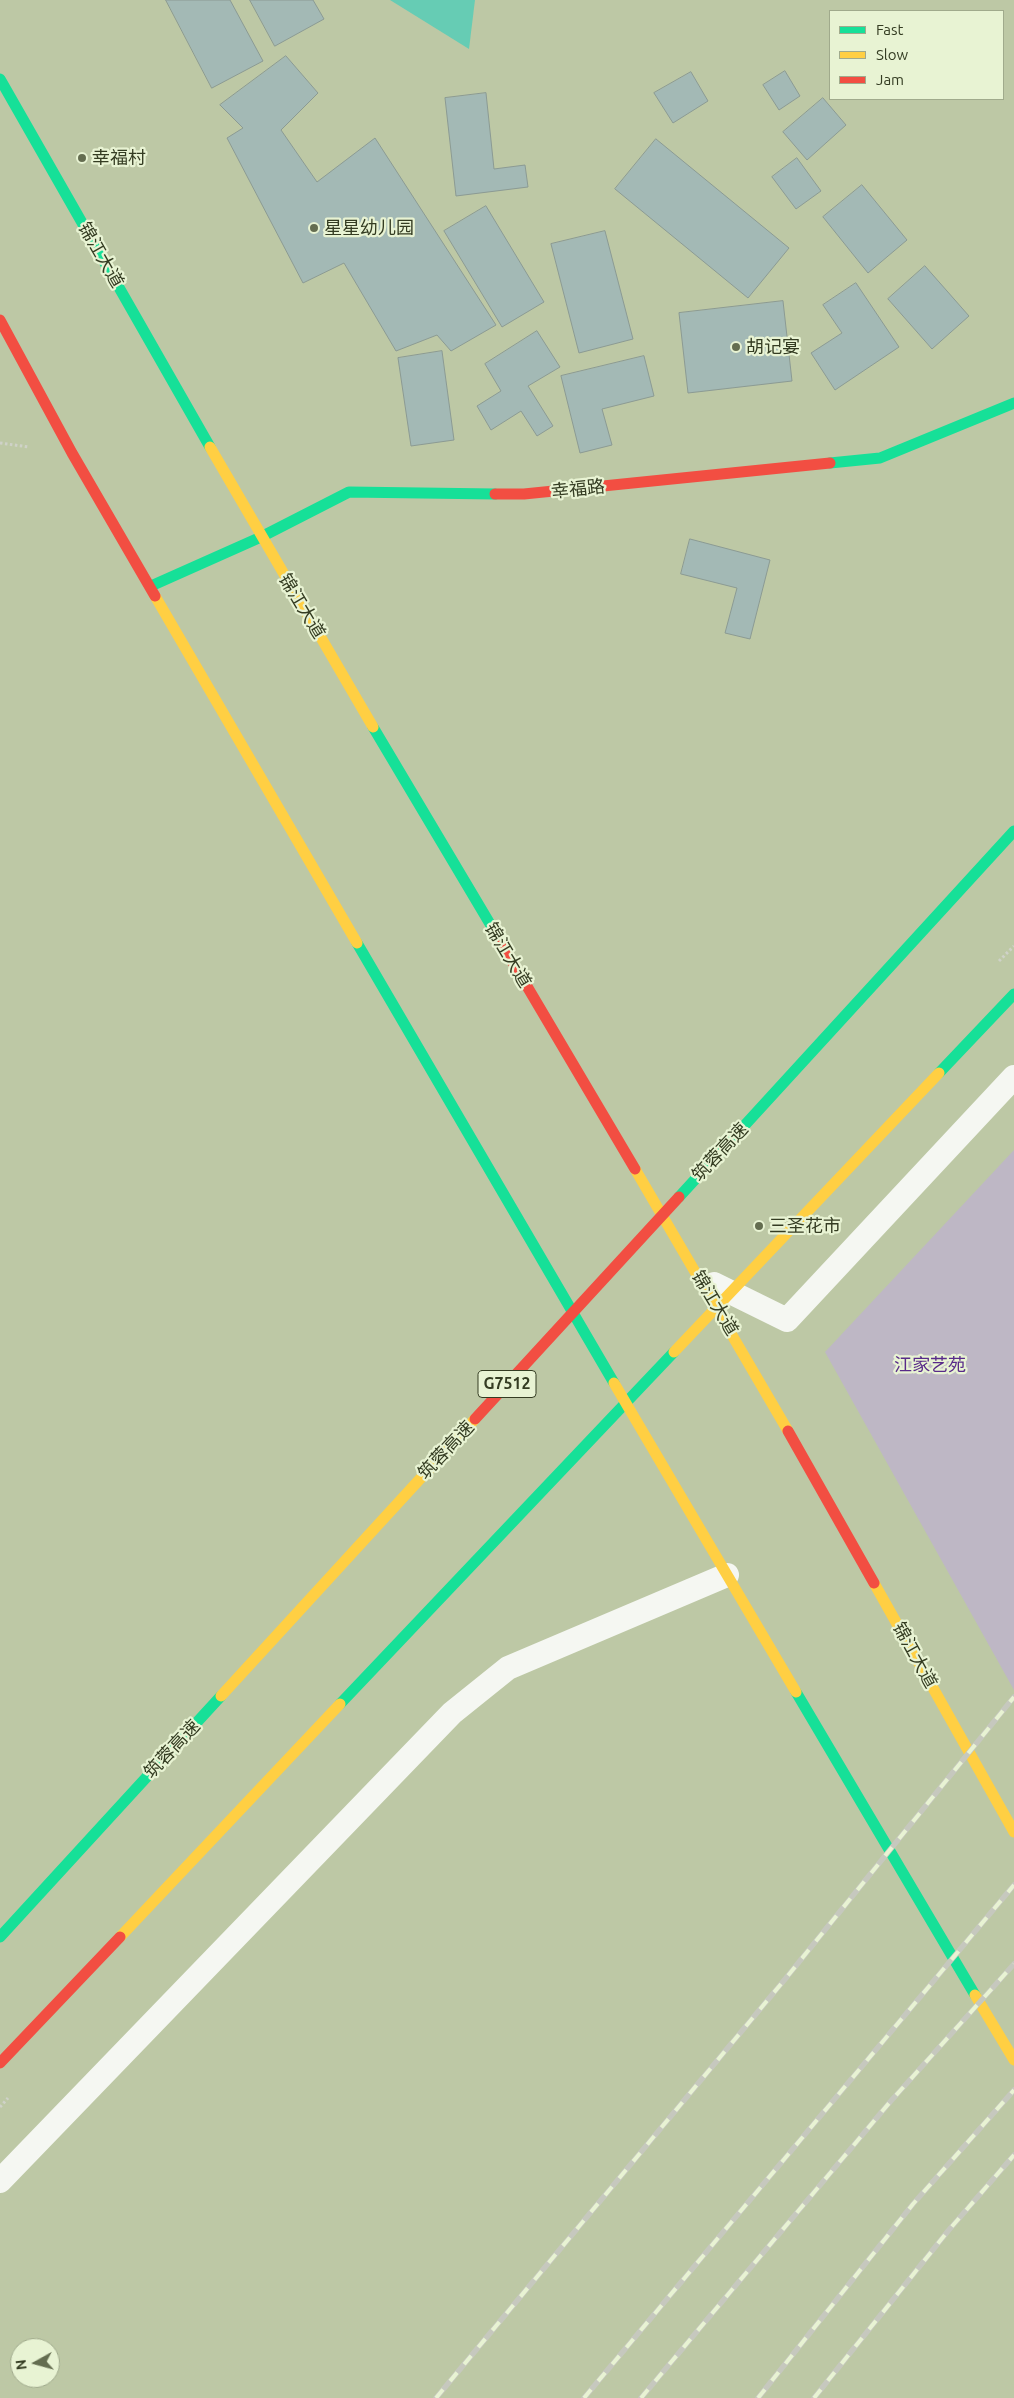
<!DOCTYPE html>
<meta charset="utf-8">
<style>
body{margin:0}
#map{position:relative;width:1014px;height:2398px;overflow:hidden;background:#bdc8a5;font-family:Ubuntu,sans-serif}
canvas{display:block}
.legend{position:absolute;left:829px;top:10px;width:175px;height:90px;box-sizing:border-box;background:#e8f3d3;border:1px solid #a0aa8c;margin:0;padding:6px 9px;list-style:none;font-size:15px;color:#343c22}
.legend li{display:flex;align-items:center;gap:10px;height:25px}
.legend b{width:25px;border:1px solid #a0aa8c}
.north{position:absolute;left:10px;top:2338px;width:50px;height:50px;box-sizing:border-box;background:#e8f3d3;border:1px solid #a0aa8c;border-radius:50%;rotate:263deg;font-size:14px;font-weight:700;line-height:20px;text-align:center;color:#343c22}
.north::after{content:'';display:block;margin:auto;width:18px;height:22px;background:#646d50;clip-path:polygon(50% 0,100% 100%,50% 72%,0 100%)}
</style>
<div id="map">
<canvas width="1014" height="2398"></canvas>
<ul class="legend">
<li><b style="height:6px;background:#16e098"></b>Fast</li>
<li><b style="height:6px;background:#ffcf43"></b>Slow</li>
<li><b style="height:6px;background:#f24e42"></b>Jam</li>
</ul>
<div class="north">N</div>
</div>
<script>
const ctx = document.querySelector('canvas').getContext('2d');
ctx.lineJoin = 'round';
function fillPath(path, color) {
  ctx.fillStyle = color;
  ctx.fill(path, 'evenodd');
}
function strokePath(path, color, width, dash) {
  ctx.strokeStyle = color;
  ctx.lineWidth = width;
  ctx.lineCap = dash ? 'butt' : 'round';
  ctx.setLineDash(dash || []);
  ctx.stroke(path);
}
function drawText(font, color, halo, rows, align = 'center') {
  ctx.font = font + ' Ubuntu,"Noto Sans SC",sans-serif';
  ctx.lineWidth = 4.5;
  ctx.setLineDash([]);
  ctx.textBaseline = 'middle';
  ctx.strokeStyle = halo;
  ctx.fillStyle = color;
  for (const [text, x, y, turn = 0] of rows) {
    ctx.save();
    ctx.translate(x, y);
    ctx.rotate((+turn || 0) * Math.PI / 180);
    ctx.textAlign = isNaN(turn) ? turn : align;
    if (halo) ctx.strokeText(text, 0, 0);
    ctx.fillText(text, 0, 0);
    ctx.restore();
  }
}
const green = new Path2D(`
 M1014,1150V1690L825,1352Z`);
const water = new Path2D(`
 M390,0H475L469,49Z`);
const building = new Path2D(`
 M166,0H230L263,61L212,88Z
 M250,0H313L324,19L275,46Z
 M286,56L318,93L281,130L317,182L375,138L496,325L451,351L437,335L396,351L344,263L303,283L227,138L243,128L220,105Z
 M785,71L800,96L779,110L763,85Z
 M691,72L708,101L673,123L654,93Z
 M486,93L494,169L525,165L528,187L456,196L445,98Z
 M823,98L846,125L807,160L783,132Z
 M656,139L789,248L748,298L615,189Z
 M797,158L821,191L796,209L772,177Z
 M862,185L907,240L868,273L823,217Z
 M486,206L544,302L502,327L444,231Z
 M605,231L633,339L579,353L551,244Z
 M925,266L969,316L932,349L888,299Z
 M856,283L899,347L835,390L811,353L842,333L823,305Z
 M783,301L792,381L688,393L679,313Z
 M537,331L560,367L528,386L553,426L537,436L521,411L491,430L477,406L501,391L485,364Z
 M442,351L454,440L411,446L398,358Z
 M644,356L654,396L602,409L612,445L580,453L561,376Z
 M690,539L770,560L750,639L725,633L737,588L681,574Z`);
const path = new Path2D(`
 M0,443L29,447
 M999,961L1014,946
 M0,2107L8,2098`);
const lane = new Path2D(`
 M714,1284L787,1320L1014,1077
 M0,2181L452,1713L508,1668L727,1575`);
const fast = new Path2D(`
 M0,79L210,447
 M830,463L880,458L1014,403
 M151,586L261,537L349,492L495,494
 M373,727L502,944
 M357,943L614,1383
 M939,1073L1014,994
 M679,1197L1014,831
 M796,1692L975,1995
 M340,1704L674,1352
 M0,1937L221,1696`);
const slow = new Path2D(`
 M210,447L373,727
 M155,596L357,943
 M635,1169L788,1431
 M674,1352L939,1073
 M614,1383L796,1692
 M874,1583L1014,1832
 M221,1696L475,1419
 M120,1937L340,1704
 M975,1995L1014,2060`);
const jam = new Path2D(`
 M0,320L72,453L155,596
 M495,494H524L830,463
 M502,944L635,1169
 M475,1419L679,1197
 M788,1431L874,1583
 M0,2063L120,1937`);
const rail = new Path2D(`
 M436,2398L786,1978L1014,1697
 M584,2398L1014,1885
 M641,2398L890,2102L1014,1964
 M758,2398L913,2204L1014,2090
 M814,2398L948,2231L1014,2155`);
const markers = [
 [82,158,5,"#646d50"],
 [314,228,5,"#646d50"],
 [736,347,5,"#646d50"],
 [759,1226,5,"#646d50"]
];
const shields = [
 [507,1384,58]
];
const shieldNames = [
 ["G7512",507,1384]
];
const poiNames = [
 ["幸福村",92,158],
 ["星星幼儿园",324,228],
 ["胡记宴",746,347],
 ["三圣花市",769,1226]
];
const streetNames = [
 ["锦江大道",101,255,60],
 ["幸福路",578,489,-6],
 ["锦江大道",302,606,59],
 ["锦江大道",508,955,59],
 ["筑蓉高速",720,1152,-47],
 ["锦江大道",715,1303,59],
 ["筑蓉高速",446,1450,-47],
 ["锦江大道",915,1655,61],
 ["筑蓉高速",172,1749,-47]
];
const parkNames = [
 ["江家艺苑",930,1365]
];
fillPath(green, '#beb7c5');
fillPath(water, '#66ccb4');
fillPath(building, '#a3b9b5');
strokePath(building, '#8b9a93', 1);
strokePath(path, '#cfd2c8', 3, [2.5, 2.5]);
strokePath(lane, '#f5f7f2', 24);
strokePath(fast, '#16e098', 11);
strokePath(slow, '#ffcf43', 11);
strokePath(jam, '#f24e42', 11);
strokePath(rail, '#c6c8be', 5.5);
strokePath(rail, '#e8f3d3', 4, [11]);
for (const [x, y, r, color] of markers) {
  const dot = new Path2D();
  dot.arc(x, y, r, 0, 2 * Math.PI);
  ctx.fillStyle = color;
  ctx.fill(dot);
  strokePath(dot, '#e8f3d3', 2);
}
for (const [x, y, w] of shields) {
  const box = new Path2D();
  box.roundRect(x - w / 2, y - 13.5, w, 27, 4);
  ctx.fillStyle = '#e8f3d3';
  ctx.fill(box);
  strokePath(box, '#343c22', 1);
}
drawText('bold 16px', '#343c22', null, shieldNames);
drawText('18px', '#343c22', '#e8f3d3', poiNames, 'left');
drawText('18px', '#343c22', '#e8f3d3', streetNames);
drawText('18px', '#582a89', '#e8f3d3', parkNames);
</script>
